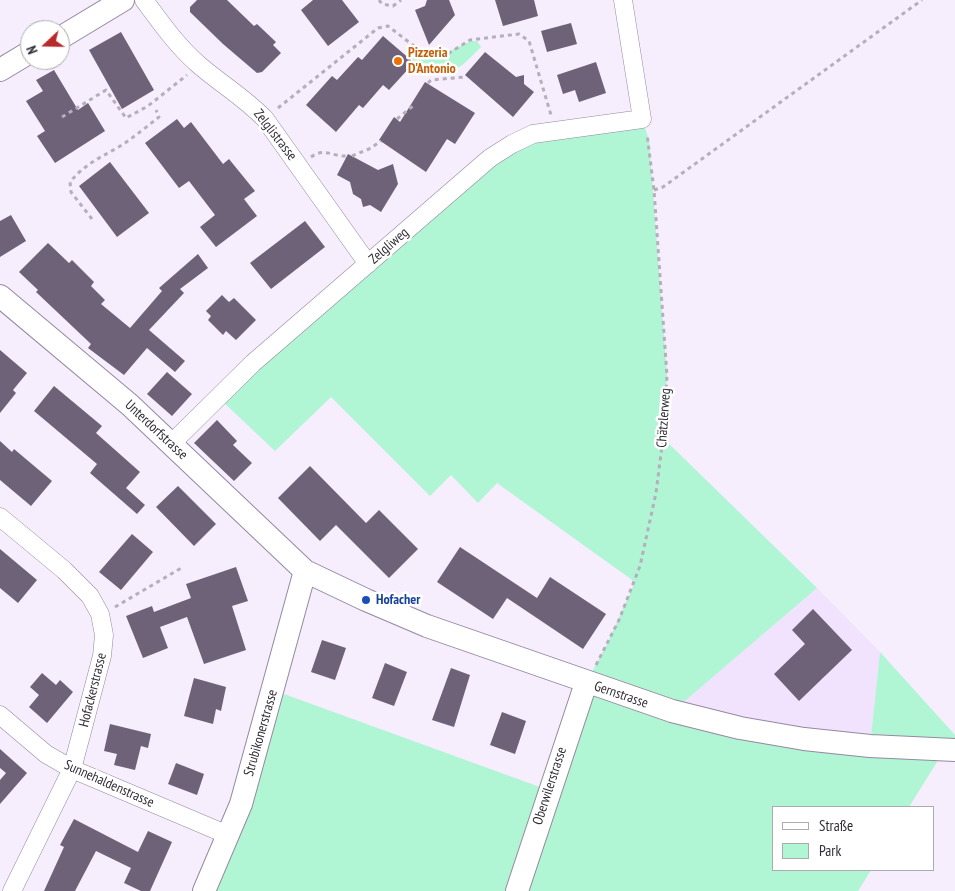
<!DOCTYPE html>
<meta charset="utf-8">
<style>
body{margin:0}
#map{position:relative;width:955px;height:891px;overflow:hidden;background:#f6edfd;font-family:"PT Sans Narrow",sans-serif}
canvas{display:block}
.legend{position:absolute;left:772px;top:806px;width:162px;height:65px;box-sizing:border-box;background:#fff;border:1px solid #adabaf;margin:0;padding:6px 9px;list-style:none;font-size:15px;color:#322c36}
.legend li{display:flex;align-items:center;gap:10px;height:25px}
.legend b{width:25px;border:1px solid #adabaf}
.north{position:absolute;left:20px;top:20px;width:50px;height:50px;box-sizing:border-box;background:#fff;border:1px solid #adabaf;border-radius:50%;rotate:249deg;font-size:14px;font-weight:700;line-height:20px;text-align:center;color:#322c36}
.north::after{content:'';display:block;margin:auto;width:18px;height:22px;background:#b9292c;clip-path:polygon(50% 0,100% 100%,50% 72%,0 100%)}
</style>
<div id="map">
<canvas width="955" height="891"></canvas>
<ul class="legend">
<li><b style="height:6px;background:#fff"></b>Straße</li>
<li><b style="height:14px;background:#b0f5d4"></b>Park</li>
</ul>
<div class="north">N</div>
</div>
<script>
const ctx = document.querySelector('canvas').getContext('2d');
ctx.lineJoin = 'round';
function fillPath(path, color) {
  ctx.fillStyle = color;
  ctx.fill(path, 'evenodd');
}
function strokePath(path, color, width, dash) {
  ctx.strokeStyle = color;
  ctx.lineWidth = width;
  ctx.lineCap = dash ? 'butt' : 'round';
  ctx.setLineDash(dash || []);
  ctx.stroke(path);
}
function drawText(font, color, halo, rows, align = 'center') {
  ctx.font = font + ' "PT Sans Narrow",sans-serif';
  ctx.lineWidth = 5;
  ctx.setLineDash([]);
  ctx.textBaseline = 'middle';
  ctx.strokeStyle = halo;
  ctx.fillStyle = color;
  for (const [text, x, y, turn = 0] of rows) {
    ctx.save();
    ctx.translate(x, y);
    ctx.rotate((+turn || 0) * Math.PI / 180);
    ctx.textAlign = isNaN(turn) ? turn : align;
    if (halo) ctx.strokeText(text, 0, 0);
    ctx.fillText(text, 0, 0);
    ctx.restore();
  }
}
const built = new Path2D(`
 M817,588L880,652L870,746L672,711Z`);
const green = new Path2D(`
 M471,41H477L481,47C457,71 458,72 423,74L410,56L416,51L435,58Z
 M642,119L649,140L667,376L663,438L817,588L673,711L870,746L880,652L955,735V750L945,749L909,807H774V870H871L858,891H204L273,690L548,790L586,683L608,642L635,582L497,483L478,503L451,475L430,496L331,397L275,451L218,397L512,144Z`);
const building = new Path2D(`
 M197,0H227L254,26L257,24L276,42L273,45L281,53L262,72L257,73L223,44L190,12V7Z
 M313,0H342L359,22L328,46L301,10Z
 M427,0H449L455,15L429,45L415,10L425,6Z
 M495,0H534L538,16L503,26Z
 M571,23L577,44L547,52L541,31Z
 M121,32L154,90L122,109L89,50Z
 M383,36L411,60V66L389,90L383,85L363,108L359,105L336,132L306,105L332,76L337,80L358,57L362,60Z
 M485,52L516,77L524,75V84L534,92L513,117L465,75Z
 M596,62L606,93L579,102L575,90L563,94L557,75Z
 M54,70L78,110L88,103L105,131L55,163L37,136L45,131L26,101L43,91L36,80Z
 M425,82L475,113L455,144L447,139L426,172L379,140L394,117L400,122Z
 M177,119L184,128L191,122L223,164L229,159L255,191L244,199L257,216L216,247L200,227L215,215L189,181L179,188L145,143Z
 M348,154L378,170L393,164L398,184L381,212L370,205L363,207L361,199L353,194L350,182L337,175Z
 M110,162L149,213L117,237L79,186Z
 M11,215L26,241L0,257V221Z
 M305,221L325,247L271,289L250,263Z
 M48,243L69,263L72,260L94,282L91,286L105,300L101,304L130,328L162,291L159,288L198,254L208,268L180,289L184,293L149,330L185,361L175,372L147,348L124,375L88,348L91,344L36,292L38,290L19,272Z
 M222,295L229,302L234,298L256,320L236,340L226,331L223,335L208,320L211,316L206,311Z
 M0,350L27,373L13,390L16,393L0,413Z
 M167,372L192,394L172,416L147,394Z
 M54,386L102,426L96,433L140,472L126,488L145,505L137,514L90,473L97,464L34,411Z
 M217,420L237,441L233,445L252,463L234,481L194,443Z
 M0,441L12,452L14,449L52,481L31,506L0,480Z
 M310,466L366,523L379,510L418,549L389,578L336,525L320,541L278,498Z
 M178,486L216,524L194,546L156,507Z
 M132,534L153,552L121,590L99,572Z
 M460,547L537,598L550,577L606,614L583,649L507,598L493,619L437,582Z
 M0,549L37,580L18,603L0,588Z
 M236,567L248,601L232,606L246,650L204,664L187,617L160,627L168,648L143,658L126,616L152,606L154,612L191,598L186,584Z
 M813,609L852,650L799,701L774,674L805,644L792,630Z
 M322,640L346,648L335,680L311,672Z
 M385,663L407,672L394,706L372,698Z
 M451,668L470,675L454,727L432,720Z
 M42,673L56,685L60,680L73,692L47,723L29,707L39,695L30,687Z
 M194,678L226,687L221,711L216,709L213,724L184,716Z
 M502,712L526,721L515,754L490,745Z
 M110,724L151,734L148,748L141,746L135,770L114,765L117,754L104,751Z
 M0,749L27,773L0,804V780L6,773L0,768Z
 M176,763L204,774L197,795L168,784Z
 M74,819L138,852L148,831L172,842L150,891H141L124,883L131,868L96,851L75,891H44L64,847L60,845Z`);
const path = new Path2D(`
 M379,0L382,4L393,6L401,0
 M428,83L431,80L465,77
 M278,108L378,28L388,26L423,53L446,55L470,40L519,34L529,41L551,115
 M62,117L106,90L126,118L148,106L187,75
 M397,119L413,106
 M352,156L369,149L381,141
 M311,157C325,147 332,157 347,156
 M654,190L663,187L922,0
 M92,219L71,192L70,182C84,165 99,158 117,148C132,139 146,127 159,117L156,110
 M115,607L183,567
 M596,665L619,620L640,566L656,493L663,438L667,376L654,190L647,134`);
const minor = new Path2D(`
 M144,0C161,23 177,46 199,65C221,84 245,98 265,119L368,264
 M172,443L253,363L490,158L512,144L533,134L642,119L623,0
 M0,517L64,570L90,596L100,614L104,635L102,656L72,769L12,891
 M0,715L46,754L72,769L228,835`);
const tertiary = new Path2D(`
 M60,38L123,0
 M0,70L30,52
 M0,296L130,405L305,571L366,600L427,626L672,711L740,728L804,739L870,746L955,750
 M204,891L241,804L305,571
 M517,891L586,683`);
const markers = [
 [398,61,5,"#e8710a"],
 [366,600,5,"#1a4fb4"]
];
const foodNames = [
 ["Pizzeria",408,53],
 ["D'Antonio",408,69]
];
const streetNames = [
 ["Zelglistrasse",275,135,52],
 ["Zelgliweg",389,246,-41],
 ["Chätzlerweg",664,418,-86],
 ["Unterdorfstrasse",156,430,43],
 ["Hofackerstrasse",93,690,-76],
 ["Gernstrasse",621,695,19],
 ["Strubikonerstrasse",261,733,-74],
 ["Sunnehaldenstrasse",109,784,24],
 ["Oberwilerstrasse",550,786,-72]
];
const transitNames = [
 ["Hofacher",376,600]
];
fillPath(built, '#f1e3fd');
fillPath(green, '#b0f5d4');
fillPath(building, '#6e6279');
strokePath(minor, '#9588a0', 19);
strokePath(tertiary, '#9588a0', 24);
strokePath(path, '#b6aebc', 3, [4, 4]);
strokePath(minor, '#fff', 18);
strokePath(tertiary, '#fff', 22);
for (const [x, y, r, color] of markers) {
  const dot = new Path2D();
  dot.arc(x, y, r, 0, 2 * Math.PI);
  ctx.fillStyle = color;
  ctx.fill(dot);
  strokePath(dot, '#fff', 2);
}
drawText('bold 14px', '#c56008', '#fff', foodNames, 'left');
drawText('14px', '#322c36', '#fff', streetNames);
drawText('bold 14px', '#164399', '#fff', transitNames, 'left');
</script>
